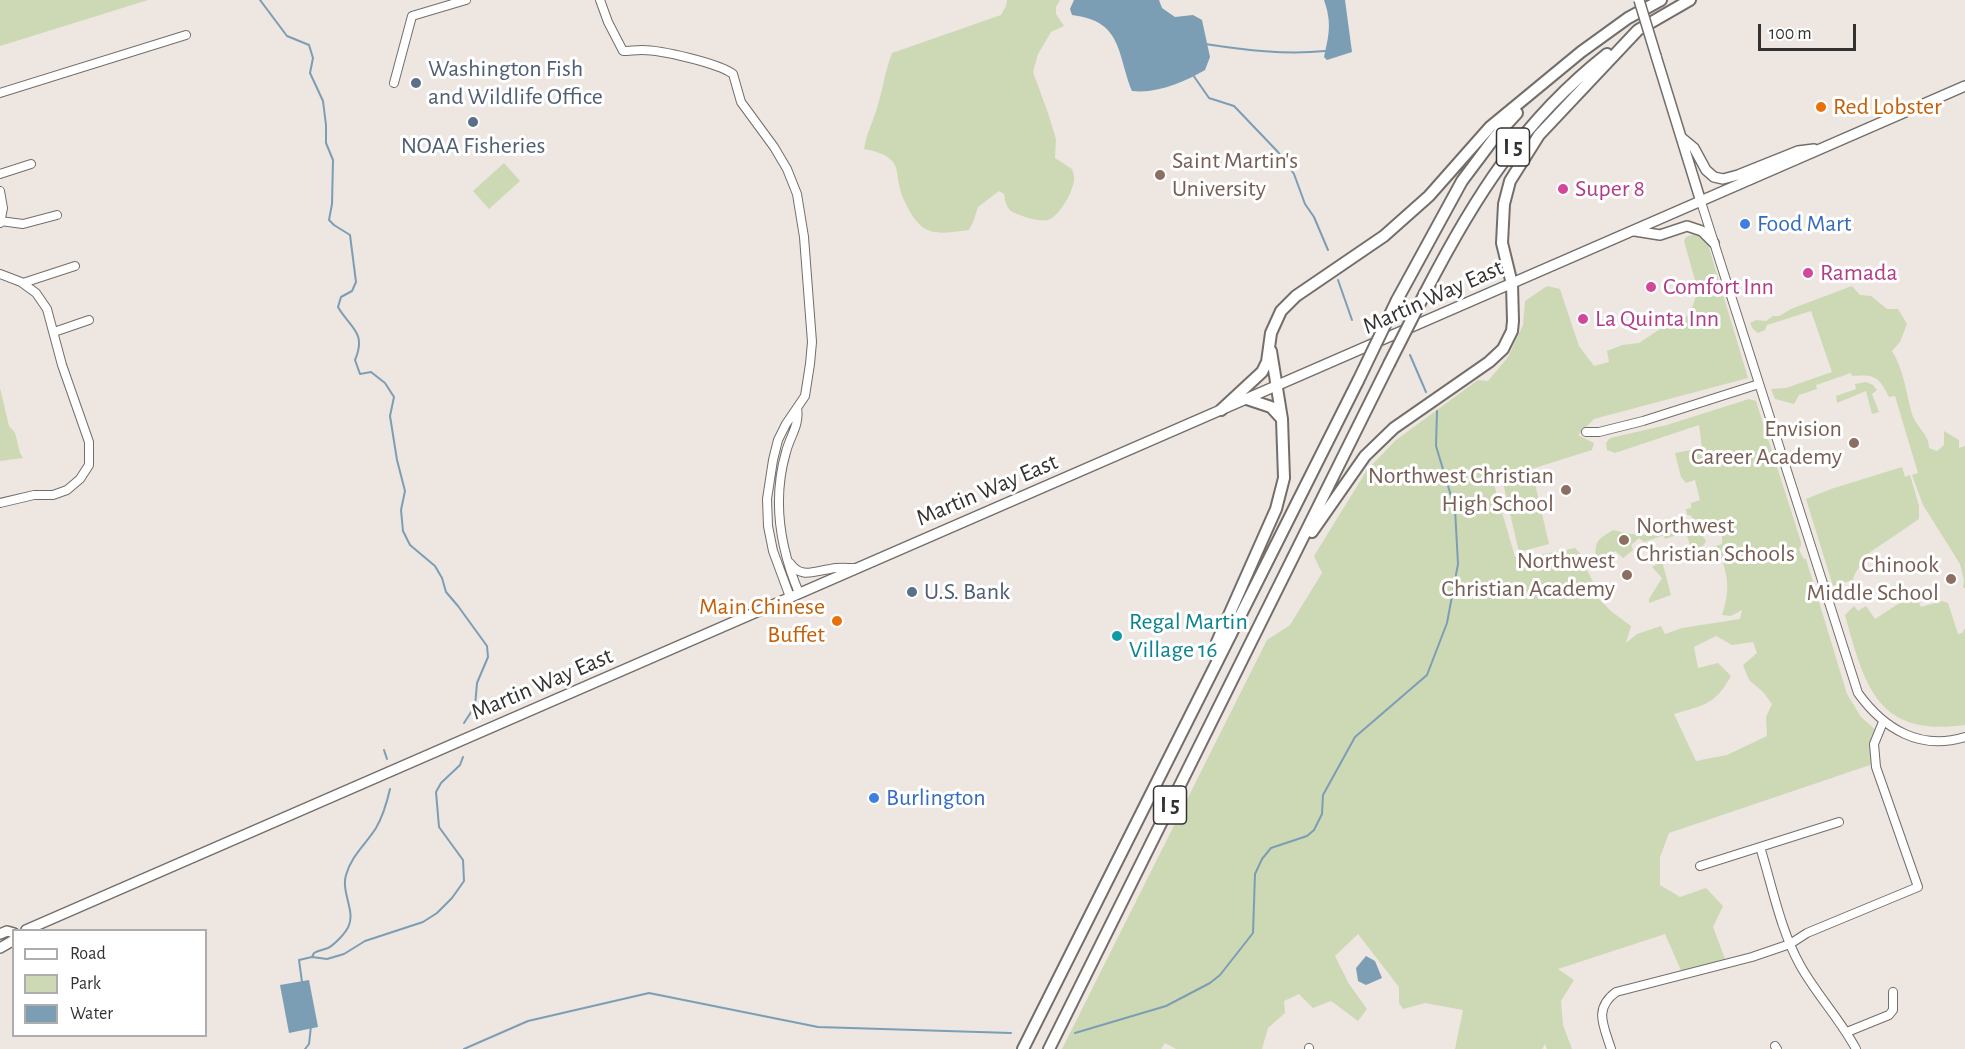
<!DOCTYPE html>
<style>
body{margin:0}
#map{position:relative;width:1965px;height:1049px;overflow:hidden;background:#ede6e1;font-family:"Alegreya Sans",sans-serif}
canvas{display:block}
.legend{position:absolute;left:12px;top:929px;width:195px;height:108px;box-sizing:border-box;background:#fff;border:2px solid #aeadac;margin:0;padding:8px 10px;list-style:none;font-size:18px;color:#343230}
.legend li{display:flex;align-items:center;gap:12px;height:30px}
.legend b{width:30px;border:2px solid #aeadac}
.scale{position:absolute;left:1758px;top:24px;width:98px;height:27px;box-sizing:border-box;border:3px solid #343230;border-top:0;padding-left:8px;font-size:18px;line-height:21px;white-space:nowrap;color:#343230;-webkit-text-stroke:4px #fff;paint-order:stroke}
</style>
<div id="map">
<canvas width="1965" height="1049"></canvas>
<ul class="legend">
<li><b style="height:8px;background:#fff"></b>Road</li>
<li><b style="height:16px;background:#cdd9b5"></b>Park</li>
<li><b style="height:16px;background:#7c9eb5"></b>Water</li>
</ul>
<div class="scale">100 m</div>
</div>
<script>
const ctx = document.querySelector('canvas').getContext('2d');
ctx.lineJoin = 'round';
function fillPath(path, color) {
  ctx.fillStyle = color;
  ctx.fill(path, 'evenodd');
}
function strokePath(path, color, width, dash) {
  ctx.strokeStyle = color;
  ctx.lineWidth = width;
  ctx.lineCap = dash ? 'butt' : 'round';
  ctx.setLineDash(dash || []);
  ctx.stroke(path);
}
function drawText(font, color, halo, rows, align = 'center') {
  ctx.font = font + ' "Alegreya Sans",sans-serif';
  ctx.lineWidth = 6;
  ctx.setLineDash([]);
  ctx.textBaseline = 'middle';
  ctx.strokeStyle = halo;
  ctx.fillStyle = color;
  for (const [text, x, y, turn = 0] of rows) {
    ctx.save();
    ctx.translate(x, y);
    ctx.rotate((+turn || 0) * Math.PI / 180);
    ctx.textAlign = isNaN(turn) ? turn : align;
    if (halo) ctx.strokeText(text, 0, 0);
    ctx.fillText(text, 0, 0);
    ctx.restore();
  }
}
const green = new Path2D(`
 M0,0H148L0,46Z
 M1007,0H1060L1056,7V14L1064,26L1051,32L1038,54L1033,72L1048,113L1056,139L1055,158L1072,169C1073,172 1074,175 1074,178C1075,189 1059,217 1048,220C1038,222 1019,216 1011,211C1006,207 1005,200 1004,194L999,191L978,207L973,222L969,230C940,233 925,239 909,210C905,202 900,193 899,184C897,177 898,168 893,162C886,153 873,151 864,149C866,134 873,122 877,108C883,89 885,71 892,53L1001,15L1006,6Z
 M504,163L520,181L489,209L473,191Z
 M1698,233L1707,241L1748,378L1594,419L1578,435L1594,443L1592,450L1493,481L1515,557H1529L1575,548L1586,560L1583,563L1596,587L1593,593L1612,612L1631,626L1626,643L1637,634L1661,626L1665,634L1682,628L1740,619L1742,610L1731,616L1722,615C1731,588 1728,572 1716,546L1722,544V531L1716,523L1711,522L1704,529L1690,515H1687L1686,509L1691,508V503L1700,500L1695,480L1686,483L1681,477L1675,453L1702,448L1699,425L1615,453L1607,450L1606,443L1610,438L1667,425L1749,399L1756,401L1801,542V546L1799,549L1803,558L1806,559L1847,694L1861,717L1878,732L1876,763L1669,833L1660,857V885L1680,897L1706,888L1723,906L1713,927L1727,964L1683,975L1665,934L1558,969L1574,980L1561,1001L1563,1025L1572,1049H1547L1545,1044L1542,1049H1455L1463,1010L1425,1003L1403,1009L1399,1003V987L1358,934L1335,956L1349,984L1367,1009L1358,1021L1331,1001L1313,1008L1299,994L1284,1001L1285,1013L1268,1028L1262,1049H1176L1165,1043L1161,1049H1062L1267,640L1290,625L1322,573L1314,556L1367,470L1396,440L1478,380L1488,381L1508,357L1523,325L1525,301L1547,286L1560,289L1579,346L1594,366L1609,362L1607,351L1622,345L1639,343L1666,325L1681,321L1690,313L1698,291L1684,241L1686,237ZM1716,636L1732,645L1753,642L1757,653L1743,665L1749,680L1763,692L1772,704L1766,717L1767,736L1727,755L1696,761L1674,714C1704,705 1715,705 1731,676L1718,663L1698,668L1694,647Z
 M1852,286L1860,295L1871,296L1887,309H1898L1907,324L1900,342L1892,351C1904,370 1906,393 1912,414C1916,427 1929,434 1929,448L1937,451L1944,445V431L1959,440V448L1965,446V588H1963L1964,580L1960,564L1923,505L1912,475L1918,473L1895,396L1889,397C1879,377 1875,374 1852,376L1851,373L1816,385L1817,389L1799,395L1794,404L1775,399L1771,389L1786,388L1832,372L1811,311L1767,325L1765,330L1758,333L1753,329L1750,323L1756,320L1766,321L1773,316H1779L1791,309Z
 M1866,382L1873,385L1877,390L1872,394L1879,412L1872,414L1866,391L1837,403L1836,396L1856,389L1855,384Z
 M0,388L9,426L15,433L20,453L23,458L0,461Z
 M1902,467L1905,477L1910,475L1919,506V519L1866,555L1869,560C1860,566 1855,570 1853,580L1833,586L1806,499L1831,489Z
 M1533,475L1549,544L1519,552L1503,483Z
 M1688,525L1698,529L1706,541L1703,546L1691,549L1686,532L1665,539L1664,535L1644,542L1639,538L1631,545L1633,550L1623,558L1615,551L1602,561L1596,560C1594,540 1598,540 1613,530C1619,531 1626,534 1632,534C1648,536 1673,531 1688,525Z
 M1662,561L1671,595L1649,603V599L1662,578L1652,567Z
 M1915,593L1921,607L1942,601L1948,603L1958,634L1962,633L1965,628V725C1877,737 1865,687 1845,615L1854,606L1858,611L1866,606L1875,619Z`);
const water = new Path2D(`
 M1074,0H1159L1162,8L1175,17L1193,15L1202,20L1210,57L1205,70C1184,82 1157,94 1132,91C1117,54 1123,21 1072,15L1070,9Z
 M1324,0H1345L1352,52L1327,60L1324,57C1329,34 1332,23 1324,0Z
 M1366,956L1375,961L1382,978L1366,985L1358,981L1356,968Z
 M309,980L318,1027L289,1033L280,985Z`);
const stream = new Path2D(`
 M260,0L287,36L309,45L313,58L310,73L323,101L326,125V143L333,160L332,204L329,220L334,225L350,235L356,282L352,291L341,297L338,307C350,328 367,332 355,360L360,374L371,372L385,383L394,397L390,416L397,460L405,491L401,510L403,531L410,545L435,566L442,578L446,592L458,606L487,646L488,657L477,683L475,706L464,723
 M1205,44C1245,50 1285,55 1325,51
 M1193,75L1209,98L1234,106L1278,152L1294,174L1305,204L1314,217L1328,250
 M1338,280L1352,320
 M1410,355L1426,392
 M384,750L387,759
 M312,957L314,953C319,950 323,950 328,948C334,945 347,932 349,925C355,910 341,892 346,875C351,856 366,844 376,828C383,816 387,802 390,789
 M302,982L299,960L312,957L327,959L344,954L365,941L423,922L437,913L452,898L464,881L463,860L439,827L436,792L441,783L460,765L463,757
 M1075,1033L1166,1006L1210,983L1220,975L1253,933L1255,874L1262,859L1271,848L1307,836L1314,830L1322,814L1323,795L1355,737L1427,675L1447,623L1458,564L1455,509L1436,446L1437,411
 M305,1049L309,1044L311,1026
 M464,1049L528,1021L649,993L818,1027L1011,1033`);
const minor = new Path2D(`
 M600,0L608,22L623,51C629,51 636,50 642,50C661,50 718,63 733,74L741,102L774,147L787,169L797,194L804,237L812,342L810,364L805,396L786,424L778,440L773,460L767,499L768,526L773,551L790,597
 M394,83L412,16L466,0
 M0,93L186,35
 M0,174L31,164
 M0,191L3,208L0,223
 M1701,202L1858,693C1884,729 1920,751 1965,737
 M0,221L23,224L57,215
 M0,274L21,282L36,293L47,309L62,365L89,442V465L80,479L67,490L53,495H34L0,503
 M23,283L75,266
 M54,332L89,320
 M797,408C800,425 790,436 786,452C772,500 780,548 799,593
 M1586,432H1599L1643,421L1759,384
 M790,563C801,579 814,571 830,569C838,567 846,568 854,568
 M1760,847C1772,885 1780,929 1800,965C1816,994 1840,1019 1856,1049
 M1700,866L1839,822
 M1847,1032L1889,1015L1893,1010V992
 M1775,1046L1777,1049
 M1309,1048V1049
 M1611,1049C1604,1026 1593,1009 1616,992L1752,957L1790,944L1807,933L1918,887L1876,767L1874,744L1883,722`);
const major = new Path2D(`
 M1656,56L1701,202
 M1682,138L1694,148L1706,170L1714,177L1723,179L1738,175L1798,151L1814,149
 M1635,231L1660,235L1687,226L1702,231L1714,243
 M26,930L1965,86
 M0,934L7,931L14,933
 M0,948L14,940`);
const highway = new Path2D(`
 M1638,30L1690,0
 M1425,293C1474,198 1522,121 1607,54
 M1397,300L1462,181L1495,137L1517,113
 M1247,399L1271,407L1282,419
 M1221,410L1262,372L1267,362L1271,333L1281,311L1296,296L1384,236L1429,196L1490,127L1581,52L1628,18L1661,0
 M1312,532L1365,456L1394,428L1489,362L1503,349L1512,331L1513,321L1512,284L1502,243L1504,204L1510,181L1539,135L1637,31
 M1216,657L1217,642L1276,509L1284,478L1282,419L1271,351
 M1023,1049L1358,381
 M1049,1049L1389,364`);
const majorBridge = new Path2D(`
 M1639,0L1656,56`);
const highwayBridge = new Path2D(`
 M1389,364L1425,293
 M1358,381L1397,300`);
const markers = [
 [416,83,6,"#5c6f8a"],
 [1821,107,6,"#e8710a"],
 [473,122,6,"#5c6f8a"],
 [1160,175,6,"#8d6e63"],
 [1563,189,6,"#d1479c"],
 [1745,224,6,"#3f7fe0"],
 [1808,273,6,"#d1479c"],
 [1651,287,6,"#d1479c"],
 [1583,319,6,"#d1479c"],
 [1854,443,6,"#8d6e63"],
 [1566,490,6,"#8d6e63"],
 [1624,540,6,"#8d6e63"],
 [1627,575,6,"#8d6e63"],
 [1951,579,6,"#8d6e63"],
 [912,592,6,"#5c6f8a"],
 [837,621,6,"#e8710a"],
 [1117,636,6,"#0f9aa8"],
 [874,798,6,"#3f7fe0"]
];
const shields = [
 [1513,147,33],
 [1170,805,33]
];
const shieldNames = [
 ["I 5",1513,147],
 ["I 5",1170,805]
];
const serviceNames = [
 ["Washington Fish",428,69],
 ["and Wildlife Office",428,97],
 ["NOAA Fisheries",473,146,"center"],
 ["U.S. Bank",924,592]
];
const foodNames = [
 ["Red Lobster",1833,107],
 ["Main Chinese",825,607,"right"],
 ["Buffet",825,635,"right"]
];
const educationNames = [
 ["Saint Martin's",1172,161,"left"],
 ["University",1172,189,"left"],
 ["Envision",1842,429],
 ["Career Academy",1842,457],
 ["Northwest Christian",1554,476],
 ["High School",1554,504],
 ["Northwest",1636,526,"left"],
 ["Christian Schools",1636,554,"left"],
 ["Northwest",1615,561],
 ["Christian Academy",1615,589],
 ["Chinook",1939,565],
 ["Middle School",1939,593]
];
const hotelNames = [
 ["Super 8",1575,189],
 ["Ramada",1820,273],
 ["Comfort Inn",1663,287],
 ["La Quinta Inn",1595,319]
];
const shopNames = [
 ["Food Mart",1757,224],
 ["Burlington",886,798]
];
const streetNames = [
 ["Martin Way East",1433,297,-24],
 ["Martin Way East",987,490,-23],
 ["Martin Way East",542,684,-23]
];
const cultureNames = [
 ["Regal Martin",1129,622],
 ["Village 16",1129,650]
];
fillPath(green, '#cdd9b5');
fillPath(water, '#7c9eb5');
strokePath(stream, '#7c9eb5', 2);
strokePath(minor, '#746e6a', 10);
strokePath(major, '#746e6a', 12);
strokePath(highway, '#746e6a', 14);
strokePath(minor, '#fff', 8);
strokePath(major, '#fff', 9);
strokePath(highway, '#fff', 10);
strokePath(majorBridge, '#746e6a', 12, []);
strokePath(highwayBridge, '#746e6a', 14, []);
strokePath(majorBridge, '#fff', 9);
strokePath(highwayBridge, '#fff', 10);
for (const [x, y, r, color] of markers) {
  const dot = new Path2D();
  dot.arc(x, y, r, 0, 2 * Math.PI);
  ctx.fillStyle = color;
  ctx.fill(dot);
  strokePath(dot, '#fff', 2);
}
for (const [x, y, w] of shields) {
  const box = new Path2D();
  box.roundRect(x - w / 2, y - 19, w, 38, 4.5);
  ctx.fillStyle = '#fff';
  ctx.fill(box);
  strokePath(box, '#343230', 1.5);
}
drawText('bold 22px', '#343230', null, shieldNames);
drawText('24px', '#4e5e75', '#fff', serviceNames, 'left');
drawText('24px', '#c56008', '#fff', foodNames, 'left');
drawText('24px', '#785e54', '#fff', educationNames, 'right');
drawText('24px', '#b23c85', '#fff', hotelNames, 'left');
drawText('24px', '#366cbe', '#fff', shopNames, 'left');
drawText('24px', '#343230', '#fff', streetNames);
drawText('24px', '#0d838f', '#fff', cultureNames, 'left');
</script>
